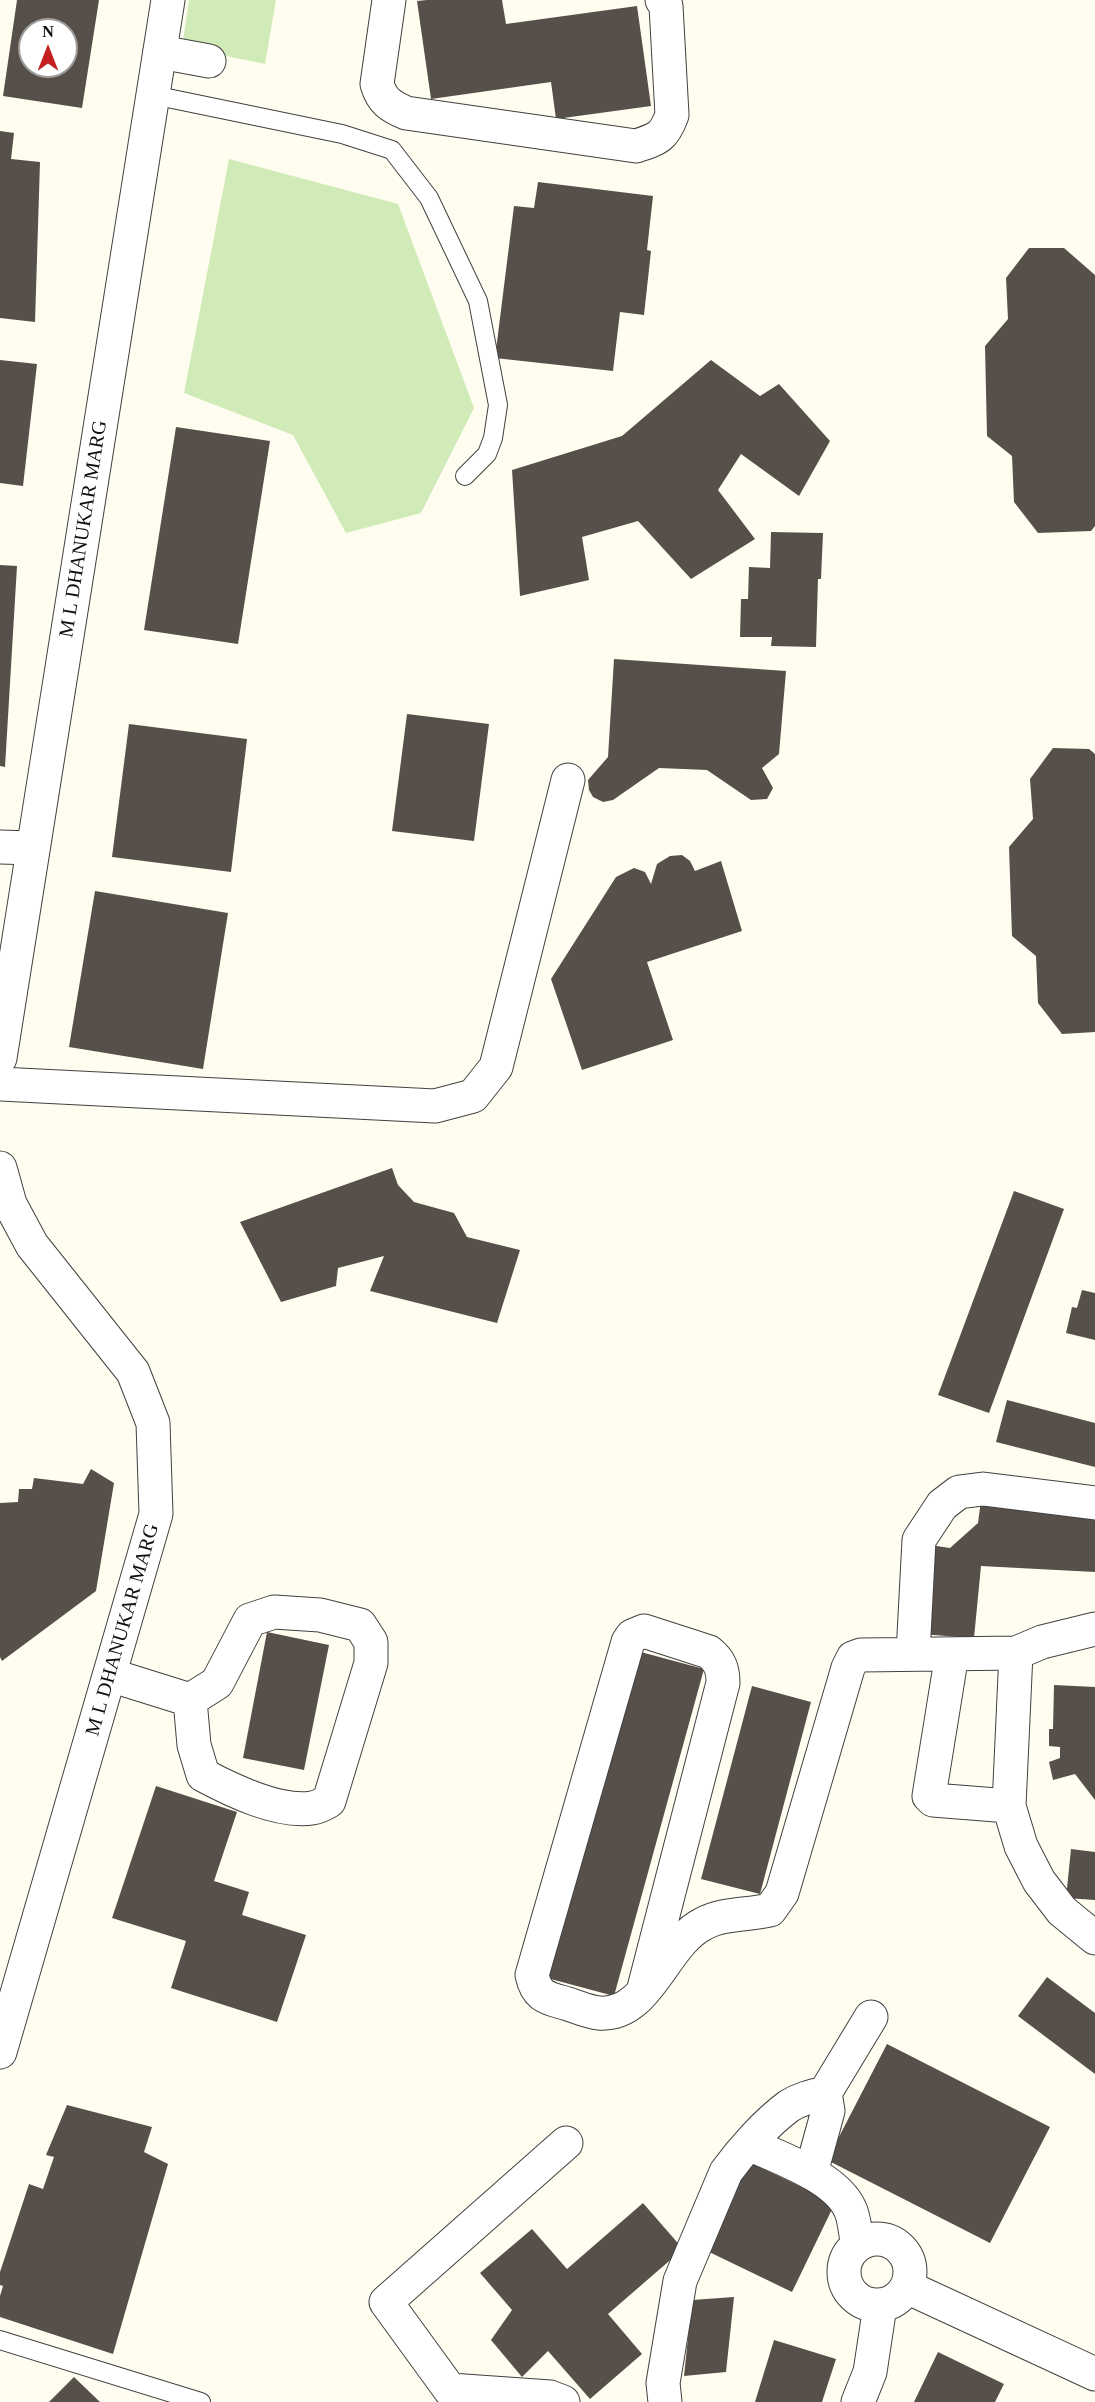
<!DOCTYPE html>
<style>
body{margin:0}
#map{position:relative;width:1095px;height:2402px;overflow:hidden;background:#fffdef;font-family:Georgia,serif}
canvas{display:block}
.north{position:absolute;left:18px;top:18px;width:60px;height:60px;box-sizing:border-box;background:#fff;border:2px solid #9f9f9f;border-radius:50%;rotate:0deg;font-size:16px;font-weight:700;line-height:24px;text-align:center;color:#0e0e0e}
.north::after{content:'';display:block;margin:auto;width:21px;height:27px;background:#c32121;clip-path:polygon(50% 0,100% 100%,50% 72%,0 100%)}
</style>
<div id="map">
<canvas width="1095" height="2402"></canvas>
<div class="north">N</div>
</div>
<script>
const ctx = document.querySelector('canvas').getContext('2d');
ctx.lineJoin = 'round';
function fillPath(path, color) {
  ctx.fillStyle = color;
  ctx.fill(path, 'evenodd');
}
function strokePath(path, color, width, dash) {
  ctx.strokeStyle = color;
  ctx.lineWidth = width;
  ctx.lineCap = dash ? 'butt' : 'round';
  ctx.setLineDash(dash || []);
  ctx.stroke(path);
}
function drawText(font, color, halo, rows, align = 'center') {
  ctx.font = font + ' Georgia,serif';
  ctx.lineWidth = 6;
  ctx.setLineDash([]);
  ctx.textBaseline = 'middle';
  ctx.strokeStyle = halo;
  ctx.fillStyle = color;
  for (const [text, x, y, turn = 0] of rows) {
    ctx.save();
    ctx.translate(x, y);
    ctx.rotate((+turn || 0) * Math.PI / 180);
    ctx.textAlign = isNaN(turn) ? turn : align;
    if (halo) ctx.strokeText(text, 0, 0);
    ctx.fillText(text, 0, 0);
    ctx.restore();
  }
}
const green = new Path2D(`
 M189,0H276L265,64L182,47Z
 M229,159L398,204L474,408L421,513L346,533L293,435L184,393Z`);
const building = new Path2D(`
 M17,0H99L82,108L3,96ZM30,30H66V66H30Z
 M427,0H502L506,24L637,6L651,106L556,119L551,82L431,99L417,1Z
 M0,131L14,133L11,159L40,162L35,322L0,318Z
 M538,182L653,196L647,250L651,251L644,315L620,312L613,371L495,358L514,206L534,208Z
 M1029,248H1064L1095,275V526L1091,531L1038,533L1014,502L1012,456L987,436L985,346L1008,319L1006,278Z
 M0,360L37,364L23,486L0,483Z
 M711,360L760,396L779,384L830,441L799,496L741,454L718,490L755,539L691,579L638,521L582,537L589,580L520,596L512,470L622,436Z
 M176,427L270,441L238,644L144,630Z
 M771,532L823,533L821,579H818L816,647L771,646L772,637H740L741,599H748L749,567L770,568Z
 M0,565L17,566L5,767L0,766Z
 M614,659L786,671L779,754L762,768L773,788L767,799L751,800L707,770L659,768L613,800L603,802L593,797L589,790L588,780L608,757Z
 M407,714L489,724L474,841L392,831Z
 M129,724L247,739L231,872L112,857Z
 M1053,748L1089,749L1095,754V1032L1062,1034L1038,1003L1036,956L1012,936L1009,847L1033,819L1030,779Z
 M682,855L690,861L695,871L721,861L742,931L647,962L673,1040L582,1070L551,979L616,877L634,868L645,872L651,884L657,864L670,856Z
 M95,891L228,913L203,1069L69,1047Z
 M392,1168L398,1185L414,1202L454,1213L467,1237L520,1250L497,1323L370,1291L384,1256L338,1268L336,1286L281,1302L240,1222Z
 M1014,1191L1064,1209L989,1413L938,1395Z
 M1082,1290L1095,1293V1340L1066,1333L1072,1307L1077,1308Z
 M1007,1400L1095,1423V1467L996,1442Z
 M91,1469L114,1483L96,1591L2,1661L0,1657V1503L18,1502L19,1489H32L34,1478L83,1484Z
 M981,1500L1095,1508V1572L981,1566L974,1638L920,1634L923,1544L950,1548L978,1523Z
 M267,1632L329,1645L304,1770L243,1758Z
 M637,1651L704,1669L614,1996L547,1978Z
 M1054,1685L1095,1687V1800L1075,1774L1053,1780L1049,1762L1060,1758V1747L1049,1746V1729H1053Z
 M752,1686L811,1702L760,1894L701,1879Z
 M156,1786L237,1812L214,1881L249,1892L242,1915L306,1935L277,2022L171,1988L186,1941L112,1918Z
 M1071,1849L1095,1852V1900L1066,1898Z
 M1047,1977L1095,2013V2074L1018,2016Z
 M887,2044L1050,2127L990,2243L827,2160Z
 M67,2105L152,2127L144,2152L168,2164L113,2354L0,2317V2296L3,2286L0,2285V2272L29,2184L43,2189L54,2157L46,2155Z
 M745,2160L835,2203L792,2292L703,2249Z
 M643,2203L683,2249L608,2314L642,2354L590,2399L548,2351L522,2377L491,2340L512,2310L480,2273L532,2229L567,2269Z
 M734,2297L726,2372L684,2376L692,2300Z
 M774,2340L836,2359L822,2402H755Z
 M938,2352L1004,2384L995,2402H914Z
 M74,2377L100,2402H49Z`);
const service = new Path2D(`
 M153,95L342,134L392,150L429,198L478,301L498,405L493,438L487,454L465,476
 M0,2340L201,2402`);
const minor = new Path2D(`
 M389,0L377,84C382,101 390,106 406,113L636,146C658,139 664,137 672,115L666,6L662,0
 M160,52L209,61
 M0,847L33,848
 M0,1084L435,1106L473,1096L496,1067L568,780
 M1016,1653L1009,1806L1021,1846L1039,1881L1062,1911L1095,1938
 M913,1654L919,1540L942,1505L959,1492L983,1489L1095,1503
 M952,1654L929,1796L933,1800L1009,1806
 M110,1675L190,1700L217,1683L250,1620L274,1612L320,1615L360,1625L371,1642V1663L329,1801C324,1804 318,1807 312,1808C278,1813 233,1791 203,1775L194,1745L190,1700
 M643,1992L723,1683C723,1669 720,1661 709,1652L644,1631L632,1636L628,1642L532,1975C537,1998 548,1998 568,2004C578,2007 588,2012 599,2013C649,2017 663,1944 703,1924C723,1913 748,1915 770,1910L782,1893L848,1668L853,1658L861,1655L1016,1653L1042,1642L1095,1629
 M749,2144C779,2158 836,2177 850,2209C855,2219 855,2234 858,2245
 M811,2173L828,2111L825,2093
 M844 2272a33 33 0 1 1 66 0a33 33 0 1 1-66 0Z
 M907,2287L1095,2374
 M563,2402L550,2397L450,2390L386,2302L566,2143
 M665,2402L663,2383L680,2281L726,2172C742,2150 767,2122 789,2106C800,2099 812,2096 825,2093L871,2017
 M858,2402L870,2372L880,2306`);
const tertiary = new Path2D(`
 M0,1058L168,0
 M0,1168L10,1204L32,1245L133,1372L153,1423L156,1514L0,2052`);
const streetNames = [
 ["M L DHANUKAR MARG",84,529,-81],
 ["M L DHANUKAR MARG",123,1630,-74]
];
fillPath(green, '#d0ebb7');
fillPath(building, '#57504a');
strokePath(service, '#414141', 20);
strokePath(minor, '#414141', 35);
strokePath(tertiary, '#414141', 35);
strokePath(service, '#fff', 18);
strokePath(minor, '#fff', 33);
strokePath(tertiary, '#fff', 33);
drawText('20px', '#0e0e0e', '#fff', streetNames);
</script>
